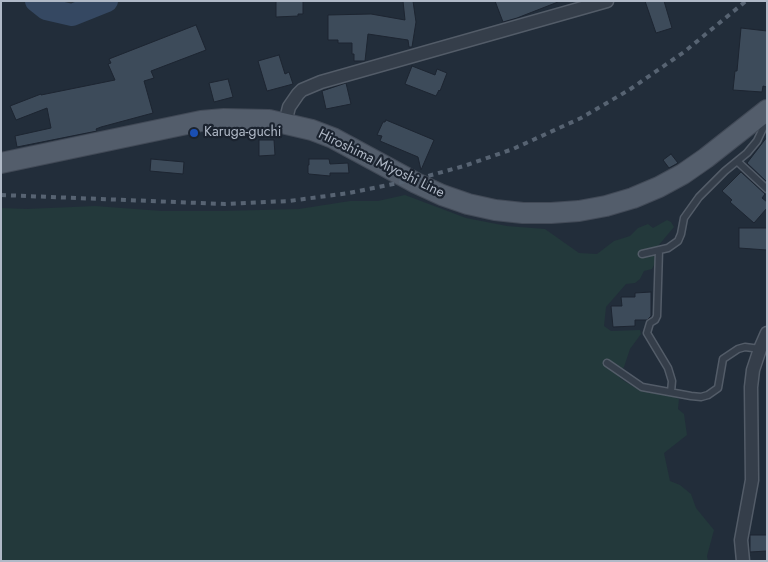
<!DOCTYPE html>
<html>
<head>
<meta charset="utf-8">
<style>
  body { margin:0 }
  #map { position:relative; width:768px; height:562px; overflow:hidden; background:#222d3a; font-family:Jost,sans-serif }
  canvas { display:block }
  .frame { position:absolute; inset:0; border:2px solid #b0b9c7; pointer-events:none }
</style>
</head>
<body>
<div id="map">
<canvas width="768" height="562"></canvas>
<div class="frame"></div>
</div>
<script>
const g = document.querySelector('canvas').getContext('2d');
g.lineJoin = 'round';
function paint(path, color) { g.fillStyle = color; g.fill(path, 'evenodd'); }
const toPath = rows => new Path2D(rows.map(r => 'M' + r).join(''));
function stroke(path, color, width, dash) { g.strokeStyle = color; g.lineWidth = width; g.lineCap = dash ? 'butt' : 'round'; g.setLineDash(dash || []); g.stroke(path); }
function write(font, color, halo, rows, align = 'center') {
  g.font = font + ' Jost,sans-serif'; g.lineWidth = 4.5; g.setLineDash([]); g.textBaseline = 'middle'; g.strokeStyle = halo; g.fillStyle = color; for (const [text, x, y, turn = 0] of rows) {
    g.save(); g.translate(x, y); g.rotate((+turn || 0) * Math.PI / 180); g.textAlign = isNaN(turn) ? turn : align; if (halo) g.strokeText(text, 0, 0); g.fillText(text, 0, 0); g.restore();
  }
}
paint(toPath([
  [405,195,466,218,507,226,545,229,579,253,597,254,614,241,630,236,638,228,648,224,653,228,667,220,671,222,674,227,653,252,656,261,652,269,644,271,640,279,635,283,626,284,606,307,604,326,611,331,640,330,641,334,630,349,624,367,617,374,621,379,634,387,648,392,669,395,679,399,678,409,684,414,687,435,664,453,670,481,680,485,691,494,696,508,714,530,707,556,708,561,1,561,1,208,27,209,95,206,162,211,221,211,299,209,350,201,378,201]
]), '#23393b');
stroke(toPath([
  [36,1,46,9,72,15,107,1]
]), '#354862', 22);
const building = toPath([
  [276,1,303,1,303,14,298,14,298,16,276,17,276,1],
  [403,1,413,1,416,22,412,47,409,47,408,40,368,34,365,61,354,61,354,54,352,54,352,43,338,43,338,40,328,40,328,15,371,14,405,20,403,1],
  [495,1,558,1,558,2,517,18,503,22,495,1],
  [645,1,664,1,672,28,656,33,645,1],
  [196,25,206,50,151,71,154,78,144,81,153,113,101,127,96,129,97,131,17,147,15,136,51,128,47,108,16,120,10,106,41,94,41,95,115,80,108,64,111,63,109,59,196,25],
  [741,28,767,31,767,87,763,86,762,92,733,90,735,71,737,71,741,28],
  [279,55,285,74,289,72,293,84,267,91,258,61,279,55],
  [412,66,435,75,437,69,447,73,440,91,439,90,436,96,405,84,412,66],
  [228,79,233,97,214,102,209,83,228,79],
  [346,83,351,104,326,109,322,91,346,83],
  [386,120,434,140,421,170,418,157,380,141,382,136,377,135,383,122,385,122,386,120],
  [767,137,767,182,747,163,767,137],
  [259,140,274,140,275,155,259,156,259,140],
  [671,154,678,163,669,168,663,160,671,154],
  [151,159,184,162,183,174,150,171,151,159],
  [309,159,329,159,330,164,348,163,349,173,330,173,330,176,309,174,308,173,308,165,309,165,309,159],
  [741,172,765,194,762,198,767,202,767,208,754,223,730,202,732,200,722,191,741,172],
  [739,228,767,228,767,250,739,248,739,228],
  [651,292,651,316,647,320,635,320,635,326,613,327,611,306,622,306,621,297,635,297,635,293,651,292],
  [750,535,767,535,767,551,750,552,750,535]
]);
paint(building, '#3d4b5a');
stroke(building, '#1d2531', 1);
const lane = toPath([
  [738,162,767,189],
  [659,250,657,316,655,320,650,323,647,333,668,368,672,381,671,392],
  [642,254,668,248,678,241,681,234,684,218,699,197,725,171,747,153,757,141,767,120],
  [607,363,642,387,691,396,701,397,708,395,718,388,723,359,738,349,745,347,760,349]
]);
const street = toPath([
  [285,123,289,107,298,94,302,90,321,82,607,1],
  [743,561,741,540,752,480,751,387,753,370,760,349,767,333]
]);
const primary = toPath([
  [1,163,201,121,224,119,269,120,312,130,333,138,416,183,442,195,468,204,495,210,523,213,551,213,579,211,606,206,633,198,659,187,683,174,706,158,767,110]
]);
stroke(lane, '#535c68', 9);
stroke(street, '#535c68', 15);
stroke(primary, '#424a57', 22);
stroke(lane, '#353e4a', 6);
stroke(street, '#353e4a', 12);
stroke(primary, '#535d6b', 20);
stroke(toPath([
  [1,195,225,204,289,201,349,193,417,179,464,166,513,149,581,118,629,90,684,52,746,1]
]), '#576372', 4, [5, 5]);
for (const [x, y, r, color] of [
  [194,133,5,"#1a4fb4"]
]) { const dot = new Path2D(); dot.arc(x, y, r, 0, 2 * Math.PI); g.fillStyle = color; g.fill(dot); stroke(dot, '#1b232f', 2); }
write('14px', '#b0b9c7', '#1b232f', [
  ["Karuga-guchi",204,133]
], 'left');
write('14px', '#b0b9c7', '#1b232f', [
  ["Hiroshima Miyoshi Line",381,164,26]
]);
</script>
</body>
</html>
